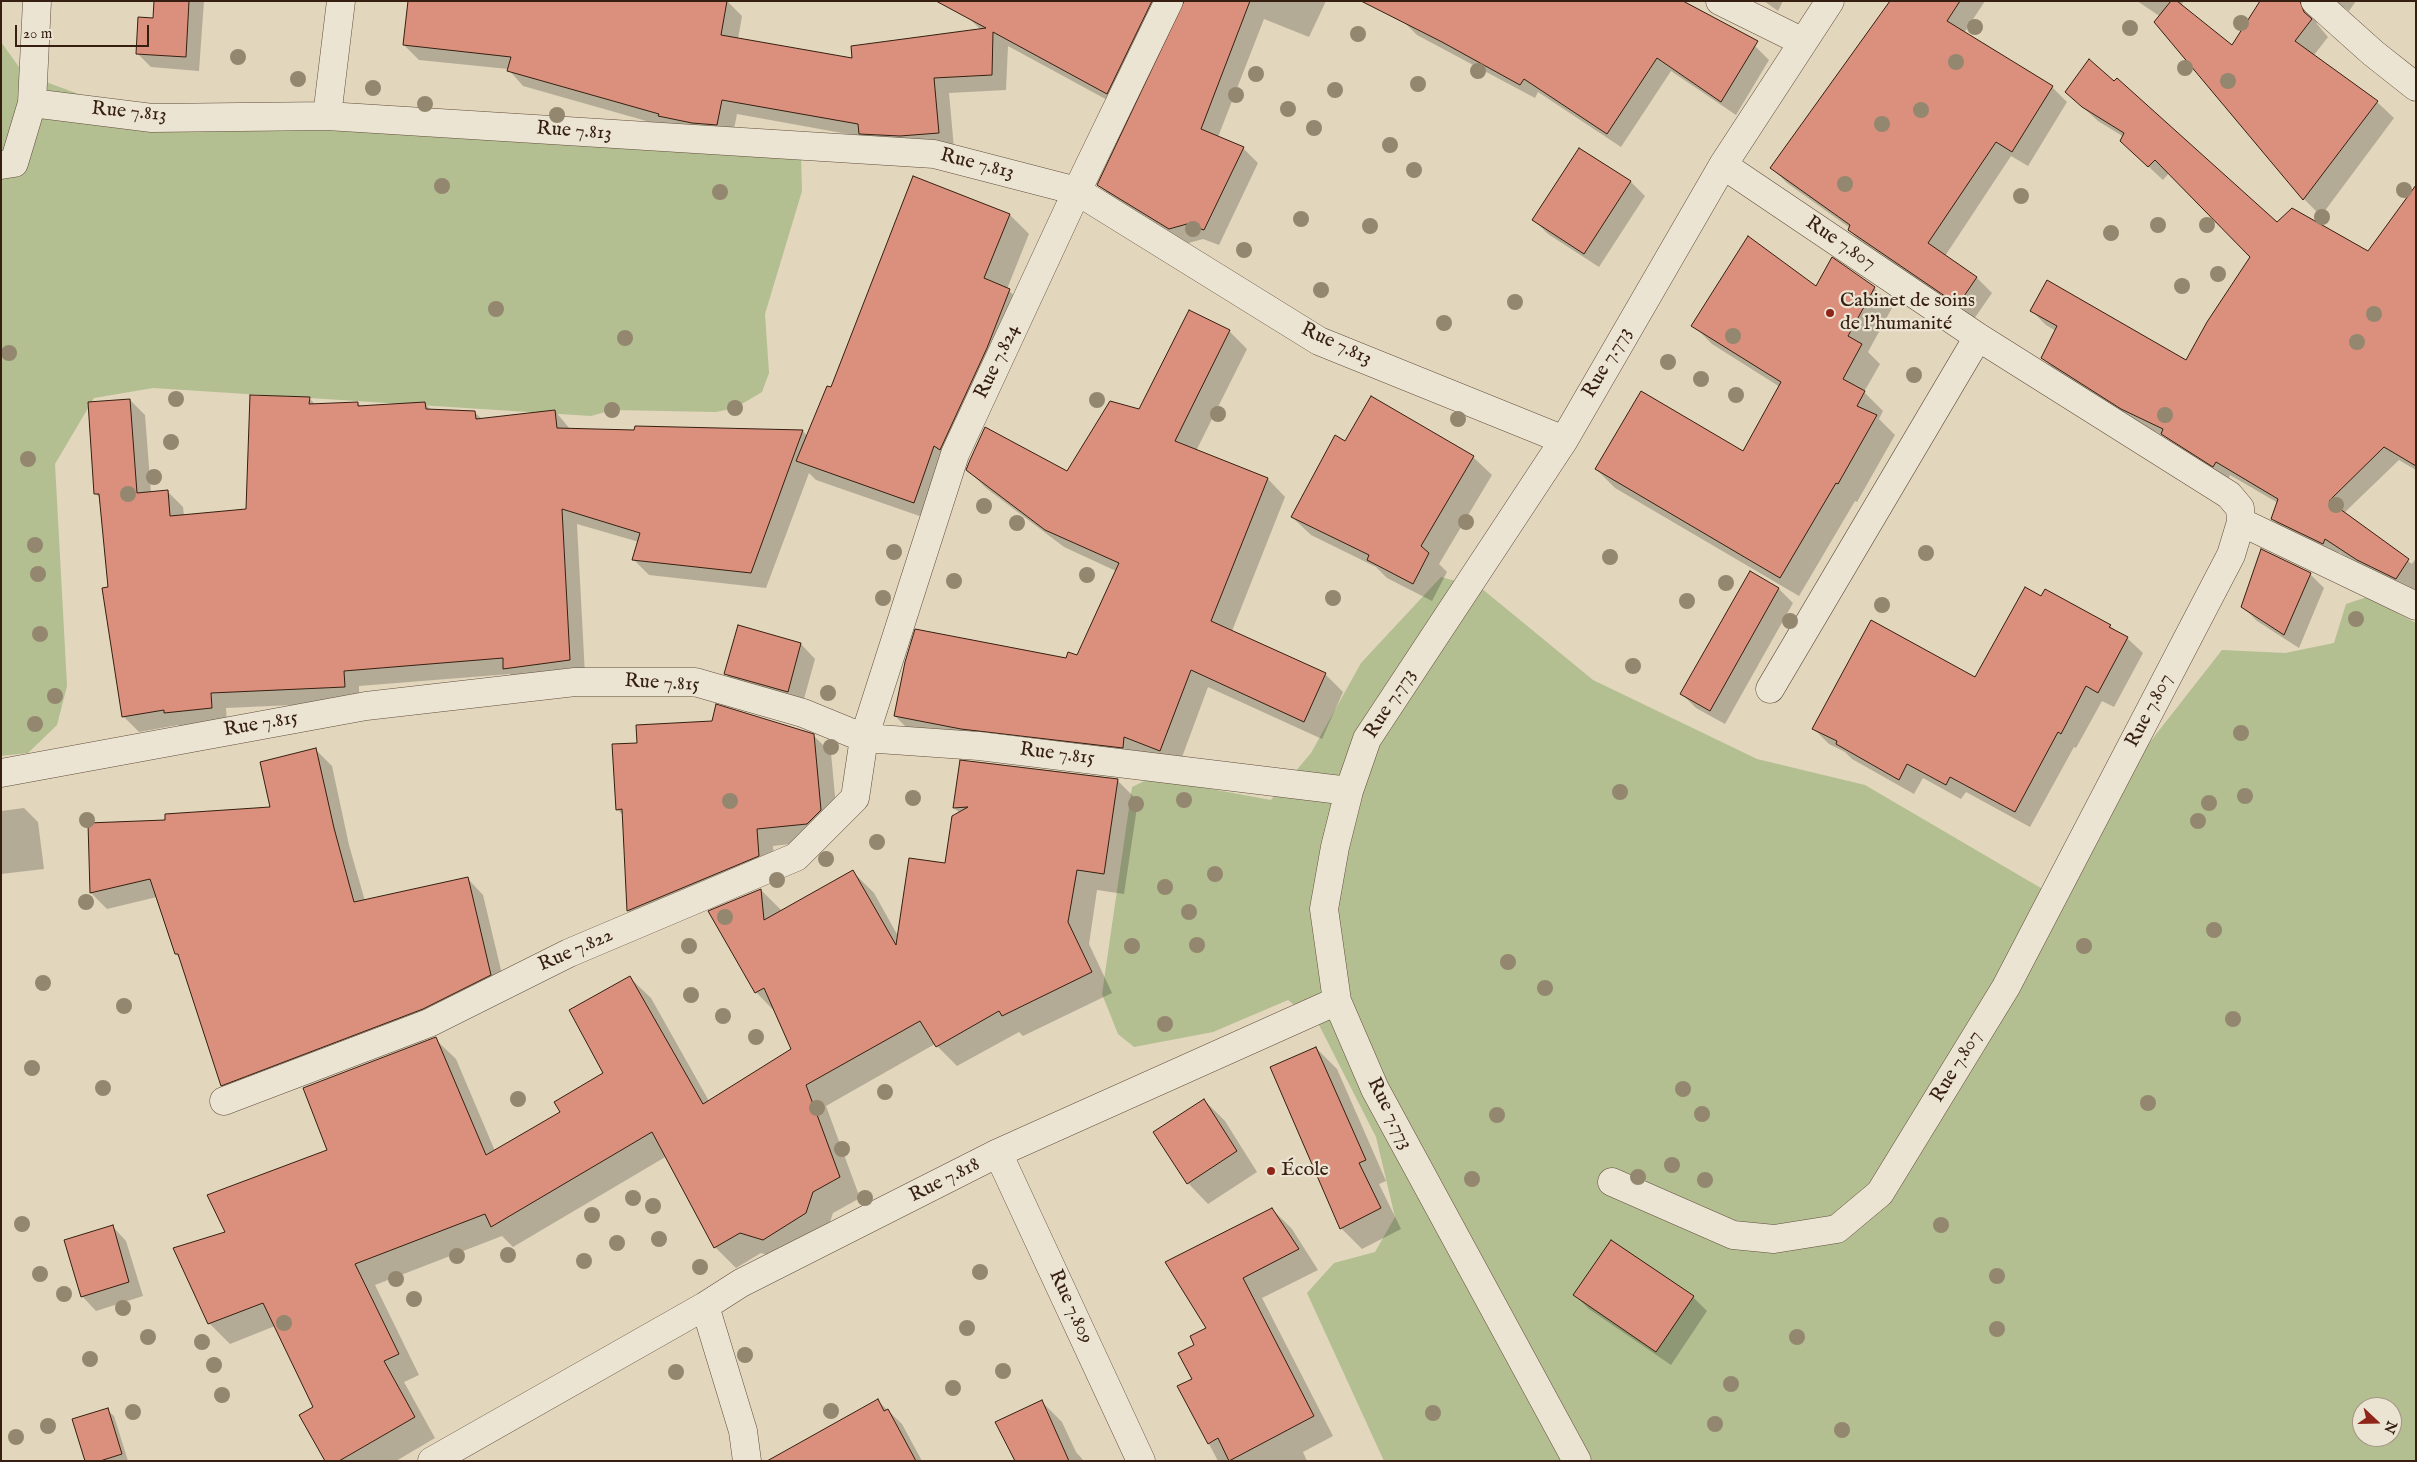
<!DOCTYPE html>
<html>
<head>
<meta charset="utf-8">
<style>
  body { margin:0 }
  #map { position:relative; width:2417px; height:1462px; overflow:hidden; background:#e2d6bc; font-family:"IM FELL English",serif }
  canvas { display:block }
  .frame { position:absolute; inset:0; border:2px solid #361f10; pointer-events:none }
  .north { position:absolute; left:2352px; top:1397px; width:50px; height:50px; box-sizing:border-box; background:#ece4d3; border:1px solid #a39585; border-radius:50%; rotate:111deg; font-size:14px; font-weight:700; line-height:20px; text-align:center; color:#361f10 }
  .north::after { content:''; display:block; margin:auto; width:18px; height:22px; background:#8f2418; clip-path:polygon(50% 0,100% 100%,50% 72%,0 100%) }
  .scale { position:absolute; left:15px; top:25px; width:134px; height:22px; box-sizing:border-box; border:2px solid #361f10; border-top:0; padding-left:6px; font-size:15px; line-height:18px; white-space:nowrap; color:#361f10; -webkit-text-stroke:4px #ece4d3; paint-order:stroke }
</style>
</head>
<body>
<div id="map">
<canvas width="2417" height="1462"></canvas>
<div class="frame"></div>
<div class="north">N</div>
<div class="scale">20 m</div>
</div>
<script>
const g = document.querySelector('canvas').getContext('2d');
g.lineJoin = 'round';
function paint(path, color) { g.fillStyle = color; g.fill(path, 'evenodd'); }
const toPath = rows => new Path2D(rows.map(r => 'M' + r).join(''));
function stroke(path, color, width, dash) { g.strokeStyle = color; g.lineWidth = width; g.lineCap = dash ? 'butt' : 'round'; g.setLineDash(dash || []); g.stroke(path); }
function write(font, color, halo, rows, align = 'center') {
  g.font = font + ' "IM FELL English",serif'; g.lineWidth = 4.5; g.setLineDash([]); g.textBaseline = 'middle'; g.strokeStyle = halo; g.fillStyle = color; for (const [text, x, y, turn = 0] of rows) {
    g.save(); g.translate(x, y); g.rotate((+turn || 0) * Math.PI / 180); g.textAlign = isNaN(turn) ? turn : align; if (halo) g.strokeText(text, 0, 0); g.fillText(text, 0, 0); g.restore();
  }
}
paint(toPath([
  [1,42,24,74,144,118,801,155,802,191,765,314,769,373,762,392,735,408,716,412,612,410,591,416,153,388,94,398,55,464,67,686,57,725,28,753,1,756],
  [1441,577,1481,588,1593,680,1757,759,1865,785,2063,901,2132,765,2222,650,2285,653,2334,643,2346,604,2367,597,2416,623,2416,1461,1384,1461,1307,1293,1334,1263,1375,1252,1395,1217,1376,1137,1319,1025,1288,1000,1213,1032,1134,1047,1118,1034,1102,994,1132,787,1151,778,1271,800,1311,753,1361,663],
  [2362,1407,2392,1407,2392,1437,2362,1437]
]), '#b3be91');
paint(toPath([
  [155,1,204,1,199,71,151,67,137,53,154,20],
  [727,1,742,16,738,39,854,60,981,30,968,17,960,1,1180,1,1122,108,1008,46,1006,90,949,93,954,148,864,137,737,114,732,139,671,128,523,86,508,69,419,60,404,45],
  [1186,1,1326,1,1309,37,1264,19,1218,137,1243,148,1258,163,1219,245,1203,239,1185,244,1114,200,1099,185],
  [1764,1,1783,1,1778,11],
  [1892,1,1985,1,1964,33,2052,87,2067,102,2028,166,2011,156,1945,256,1976,277,1992,293,1974,319,1864,245,1849,230,1850,228,1787,183,1772,168],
  [2137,1,2184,1,2170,23],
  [2280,1,2356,1,2349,11,2337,2,2316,15,2317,24,2328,37,2314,55,2377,102,2394,118,2321,216,2304,199,2211,88],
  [1403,21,1755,46,1769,60,1736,115,1671,71,1621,147,1538,92,1535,98,1417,35],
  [2066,92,2277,224,2368,252,2416,209,2416,470,2399,460,2344,513,2412,564,2416,558,2416,595,2372,574,2339,552,2337,557,2287,533,2272,519,2278,503,2230,475,2228,480,2177,448,2166,437,2137,422,2057,372,2043,358,2056,331,2046,325,2032,311,2187,362,2252,257,2169,173,2163,180,2136,155,2124,137,2098,121],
  [1580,149,1631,182,1645,196,1599,267,1548,234,1534,220],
  [914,178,1010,215,1029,234,1007,289,1029,309,934,521,816,480,809,473,766,588,649,575,634,560,639,542,577,524,585,675,520,684,510,674,359,686,359,702,226,708,227,723,181,728,178,725,139,732,123,716,101,499,96,494,130,400,145,415,151,493,167,491,183,507,184,516,247,510,309,398,316,405,357,403,362,407,425,404,432,411,474,412,482,419,555,411,570,429,635,431,636,428,803,431,807,436,831,389],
  [1816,287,1874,288,1893,306,1868,352,1880,364,1864,392,1883,411,1879,419,1895,435,1857,502,1855,501,1799,596,1615,488,1596,469,1744,453,1780,387,1712,344,1693,325],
  [1229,331,1247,349,1196,451,1268,479,1285,497,1232,631,1325,674,1343,692,1322,739,1208,687,1178,768,913,734,895,716,1077,657,1116,571,1064,547,986,488,968,470,1067,473],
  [1345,443,1473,457,1492,475,1439,564,1447,572,1432,601,1387,578,1376,567,1311,535,1292,517],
  [1750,573,1779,589,1793,603,1725,724,1696,708,1682,694],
  [2310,574,2324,588,2299,648,2257,621,2243,607],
  [2041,598,2110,626,2127,638,2143,653,2114,707,2102,701,2076,748,2074,747,2030,827,1966,792,1961,799,1923,778,1914,794,1852,759,1845,752,1829,744,1814,729,1976,678],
  [801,644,815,659,802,706,740,688,726,674],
  [813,735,831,753,838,828,825,840,773,846,775,873,646,928,628,911,623,815,617,809],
  [316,750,332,766,349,845,365,901,468,879,483,895,506,991,237,1101,222,1085,181,959,176,954,157,897,107,909,91,893,89,824,167,821,272,808],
  [1117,780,1138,801,1124,894,1097,890,1089,944,1112,993,1023,1036,1019,1032,957,1066,935,1044,826,1106,860,1198,833,1213,826,1234,785,1260,761,1253,736,1268,715,1247,667,1156,513,1247,502,1236,375,1285,419,1375,404,1382,435,1438,396,1461,327,1461,315,1407,275,1326,230,1344,209,1323,227,1233,329,1150,435,1039,456,1059,495,1151,562,1113,605,1074,630,978,651,998,709,1101,792,1049,776,1013,756,992,761,890,782,911,853,872,874,893,898,936,946,864,960,813,954,808],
  [24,808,38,822,44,869,1,874,1,811],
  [1316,1048,1337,1069,1386,1181,1379,1184,1401,1229,1362,1249,1341,1228],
  [1204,1100,1225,1121,1257,1172,1208,1204,1188,1183],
  [1272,1209,1292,1229,1318,1270,1262,1298,1333,1436,1303,1452,1307,1461,1218,1461,1179,1387,1194,1380,1196,1346,1207,1328],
  [112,1226,126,1241,143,1296,96,1311,82,1296],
  [1612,1242,1693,1297,1707,1311,1671,1365,1589,1309,1575,1295],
  [878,1401,902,1424,922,1461,769,1461],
  [1042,1402,1062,1422,1076,1452,1084,1461,1016,1461],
  [107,1410,114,1416,128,1461,86,1461]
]), '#0003');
const building = toPath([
  [154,1,189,1,186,57,136,54,138,17,153,18,154,1],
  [408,1,727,1,721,35,852,58,851,46,986,28,936,1,1152,1,1107,94,993,32,992,75,934,78,939,133,900,136,859,134,858,124,722,100,717,125,692,123,658,116,659,114,507,71,511,57,403,45,408,1],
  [1184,1,1250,1,1201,129,1244,147,1204,230,1187,224,1169,229,1097,185,1184,1],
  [1361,1,1683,1,1758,41,1721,102,1657,58,1607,134,1524,79,1520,85,1442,42,1361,1],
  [1890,1,1960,1,1947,21,2053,86,2012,152,1996,142,1928,243,1977,277,1958,305,1848,230,1850,225,1770,168,1890,1],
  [2171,1,2177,1,2232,45,2260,1,2300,1,2304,12,2312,19,2295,41,2378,101,2303,200,2154,22,2171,1],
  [2089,59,2114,81,2117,78,2277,222,2292,208,2368,251,2416,185,2416,466,2384,447,2329,501,2409,559,2396,579,2357,560,2325,539,2323,544,2271,519,2278,499,2216,462,2213,467,2161,434,2163,429,2121,409,2041,358,2057,326,2030,311,2047,280,2186,360,2207,322,2250,257,2155,160,2148,167,2120,141,2124,133,2082,107,2065,92,2089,59],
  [1579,148,1631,181,1584,254,1532,220,1579,148],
  [913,176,1010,214,984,278,1010,289,987,348,940,450,934,446,914,503,796,461,827,386,831,387,913,176],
  [1748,236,1816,286,1832,257,1875,287,1848,336,1862,344,1843,379,1865,391,1857,406,1877,415,1838,484,1836,483,1780,578,1595,469,1641,391,1743,451,1781,382,1691,326,1748,236],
  [1189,310,1230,330,1175,441,1268,478,1211,621,1326,673,1304,722,1191,670,1160,751,1124,737,1123,748,961,729,894,716,905,662,915,629,1066,658,1068,652,1077,655,1119,563,1045,530,966,470,970,460,985,427,1067,471,1110,401,1139,409,1189,310],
  [250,395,310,397,309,404,358,402,358,406,425,402,426,409,475,411,476,419,555,410,557,428,634,430,635,426,803,430,751,573,632,560,640,533,562,509,570,660,503,669,503,658,344,671,345,687,211,693,212,708,164,713,164,710,122,717,102,588,108,587,99,494,94,494,88,402,130,399,137,493,168,490,170,516,246,509,250,395],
  [1371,396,1474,456,1421,546,1429,553,1413,584,1367,560,1369,555,1291,517,1335,435,1345,441,1371,396],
  [2261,549,2311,573,2284,635,2241,607,2261,549],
  [1750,571,1779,588,1710,711,1680,694,1750,571],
  [2025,587,2041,596,2045,589,2111,625,2109,627,2128,637,2098,693,2086,686,2061,734,2058,732,2015,812,1950,777,1946,785,1907,764,1899,780,1836,744,1837,741,1812,729,1871,620,1975,677,2025,587],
  [738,625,801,643,788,692,724,674,738,625],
  [716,704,814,734,821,810,807,824,757,829,759,856,627,911,622,809,616,810,612,744,637,743,636,725,712,721,716,704],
  [316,748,334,828,354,902,468,877,491,975,423,1009,221,1086,178,954,175,954,150,879,90,893,88,823,165,820,165,814,270,807,260,762,316,748],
  [960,760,1118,779,1104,874,1077,870,1068,922,1092,972,1002,1016,999,1011,936,1047,920,1021,806,1085,840,1177,813,1192,806,1213,763,1240,740,1233,714,1248,652,1132,491,1227,485,1214,355,1264,399,1354,384,1361,415,1417,339,1461,325,1461,299,1415,313,1407,263,1303,208,1324,173,1248,225,1232,207,1195,327,1150,303,1088,436,1037,486,1155,560,1112,554,1102,603,1073,569,1010,630,976,703,1104,791,1049,764,988,755,993,708,911,761,889,764,920,853,870,896,945,909,858,945,863,952,816,968,807,953,808,960,760],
  [1316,1047,1366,1160,1359,1163,1381,1208,1340,1229,1270,1067,1316,1047],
  [1204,1099,1237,1151,1187,1184,1153,1132,1204,1099],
  [1272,1208,1299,1249,1243,1278,1314,1416,1229,1461,1218,1438,1208,1444,1177,1386,1192,1379,1178,1353,1194,1345,1190,1336,1206,1328,1165,1262,1272,1208],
  [113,1225,129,1282,81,1297,64,1240,113,1225],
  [1611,1240,1694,1296,1656,1352,1573,1295,1611,1240],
  [878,1399,884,1411,888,1409,916,1461,767,1461,878,1399],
  [1042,1400,1069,1461,1015,1461,995,1422,1042,1400],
  [108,1408,122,1454,100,1461,85,1461,72,1419,108,1408]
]);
paint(building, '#da907c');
stroke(building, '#361f10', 1);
const street = toPath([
  [37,1,32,103,152,118,327,116,934,154,1077,191,1319,341,1564,440],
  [1720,1,1803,42],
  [2315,1,2373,53,2416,87],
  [327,116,341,1],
  [1,165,14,163,32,103],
  [2241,522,2416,606],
  [1770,689,1978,337],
  [1,773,366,706,575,682,695,682,803,713,864,738,979,746,1349,791],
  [224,1101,429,1023,569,953,796,857,855,798,864,738,955,454,1077,191,1169,1],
  [998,1153,1141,1461],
  [1612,1182,1733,1235,1774,1239,1837,1229,1880,1193,2006,987,2231,555,2241,522,2240,508,2229,495,1978,337,1723,165],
  [432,1461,705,1306],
  [747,1461,743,1431,705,1306,741,1283,998,1153,1337,1001],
  [1577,1461,1375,1089,1337,1001,1324,909,1335,847,1349,791,1367,739,1564,440,1723,165,1830,1]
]);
stroke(street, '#614d3b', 29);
stroke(street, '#ece4d3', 28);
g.fillStyle = '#94876f';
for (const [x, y] of [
  [2241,23],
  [1975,27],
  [2130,28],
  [1358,34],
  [238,57],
  [1956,62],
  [2185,68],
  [1478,71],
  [1256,74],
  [298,79],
  [2228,81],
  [1418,84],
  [373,88],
  [1335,90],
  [1236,95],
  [425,104],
  [1288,109],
  [1921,110],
  [557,115],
  [1882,124],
  [1314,128],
  [1390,145],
  [1414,170],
  [1845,184],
  [442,186],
  [2404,190],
  [720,192],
  [2021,196],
  [2322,217],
  [1301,219],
  [2158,225],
  [2207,225],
  [1370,226],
  [1193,229],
  [2111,233],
  [1244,250],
  [2218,274],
  [2182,286],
  [1321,290],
  [1515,302],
  [496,309],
  [2374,314],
  [1444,323],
  [1733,336],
  [625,338],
  [2357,342],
  [9,353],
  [1668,362],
  [1914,375],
  [1701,379],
  [1736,395],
  [176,399],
  [1097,400],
  [735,408],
  [612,410],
  [1218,414],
  [2165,415],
  [1458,419],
  [171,442],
  [28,459],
  [154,477],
  [128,494],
  [2336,505],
  [984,506],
  [1466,522],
  [1017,523],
  [35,545],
  [894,552],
  [1926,553],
  [1610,557],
  [38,574],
  [1087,575],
  [954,581],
  [1726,583],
  [883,598],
  [1333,598],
  [1687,601],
  [1882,605],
  [2356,619],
  [1790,621],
  [40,634],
  [1633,666],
  [828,693],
  [55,696],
  [35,724],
  [2241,733],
  [831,747],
  [1620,792],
  [2245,796],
  [913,798],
  [1184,800],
  [730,801],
  [2209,803],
  [1136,804],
  [87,820],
  [2198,821],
  [877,842],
  [826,859],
  [1215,874],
  [777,880],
  [1165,887],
  [86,902],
  [1189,912],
  [725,917],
  [2214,930],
  [1197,945],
  [689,946],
  [1132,946],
  [2084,946],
  [1508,962],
  [43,983],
  [1545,988],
  [691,995],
  [124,1006],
  [723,1016],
  [2233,1019],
  [1165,1024],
  [756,1037],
  [32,1068],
  [103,1088],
  [1683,1089],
  [885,1092],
  [518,1099],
  [2148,1103],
  [817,1108],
  [1702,1114],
  [1497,1115],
  [842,1149],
  [1672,1165],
  [1638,1177],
  [1472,1179],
  [1705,1180],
  [633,1198],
  [865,1198],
  [653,1206],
  [592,1215],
  [22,1224],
  [1941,1225],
  [659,1239],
  [617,1243],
  [508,1255],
  [457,1256],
  [584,1261],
  [700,1267],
  [980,1272],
  [40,1274],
  [1997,1276],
  [396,1279],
  [64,1294],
  [414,1299],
  [123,1308],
  [284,1323],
  [967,1328],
  [1997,1329],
  [148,1337],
  [1797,1337],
  [202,1342],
  [745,1355],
  [90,1359],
  [214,1365],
  [1003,1371],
  [676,1372],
  [1731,1384],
  [953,1388],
  [222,1395],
  [831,1411],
  [133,1412],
  [1433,1413],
  [1715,1424],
  [48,1426],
  [1842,1430],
  [16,1437]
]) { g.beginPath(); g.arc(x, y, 8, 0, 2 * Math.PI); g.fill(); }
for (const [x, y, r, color] of [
  [1830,313,5,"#8f2418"],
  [1271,1171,5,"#8f2418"]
]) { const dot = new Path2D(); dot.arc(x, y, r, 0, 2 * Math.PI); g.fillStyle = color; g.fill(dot); stroke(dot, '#ece4d3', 2); }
write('20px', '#361f10', '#ece4d3', [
  ["Rue 7.813",129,113,5],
  ["Rue 7.813",574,132,4],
  ["Rue 7.813",977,165,14],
  ["Rue 7.807",1840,244,34],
  ["Rue 7.813",1336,345,25],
  ["Rue 7.824",998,362,-65],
  ["Rue 7.773",1608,363,-60],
  ["Rue 7.815",662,684,3],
  ["Rue 7.773",1391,704,-58],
  ["Rue 7.807",2150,711,-63],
  ["Rue 7.815",261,725,-10],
  ["Rue 7.815",1057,755,7],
  ["Rue 7.822",576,951,-24],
  ["Rue 7.807",1957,1067,-59],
  ["Rue 7.773",1389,1114,63],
  ["Rue 7.818",945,1181,-27],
  ["Rue 7.809",1070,1307,65]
]);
write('20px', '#361f10', '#ece4d3', [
  ["Cabinet de soins",1840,302],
  ["de l'humanité",1840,325],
  ["École",1281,1171]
], 'left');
</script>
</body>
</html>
